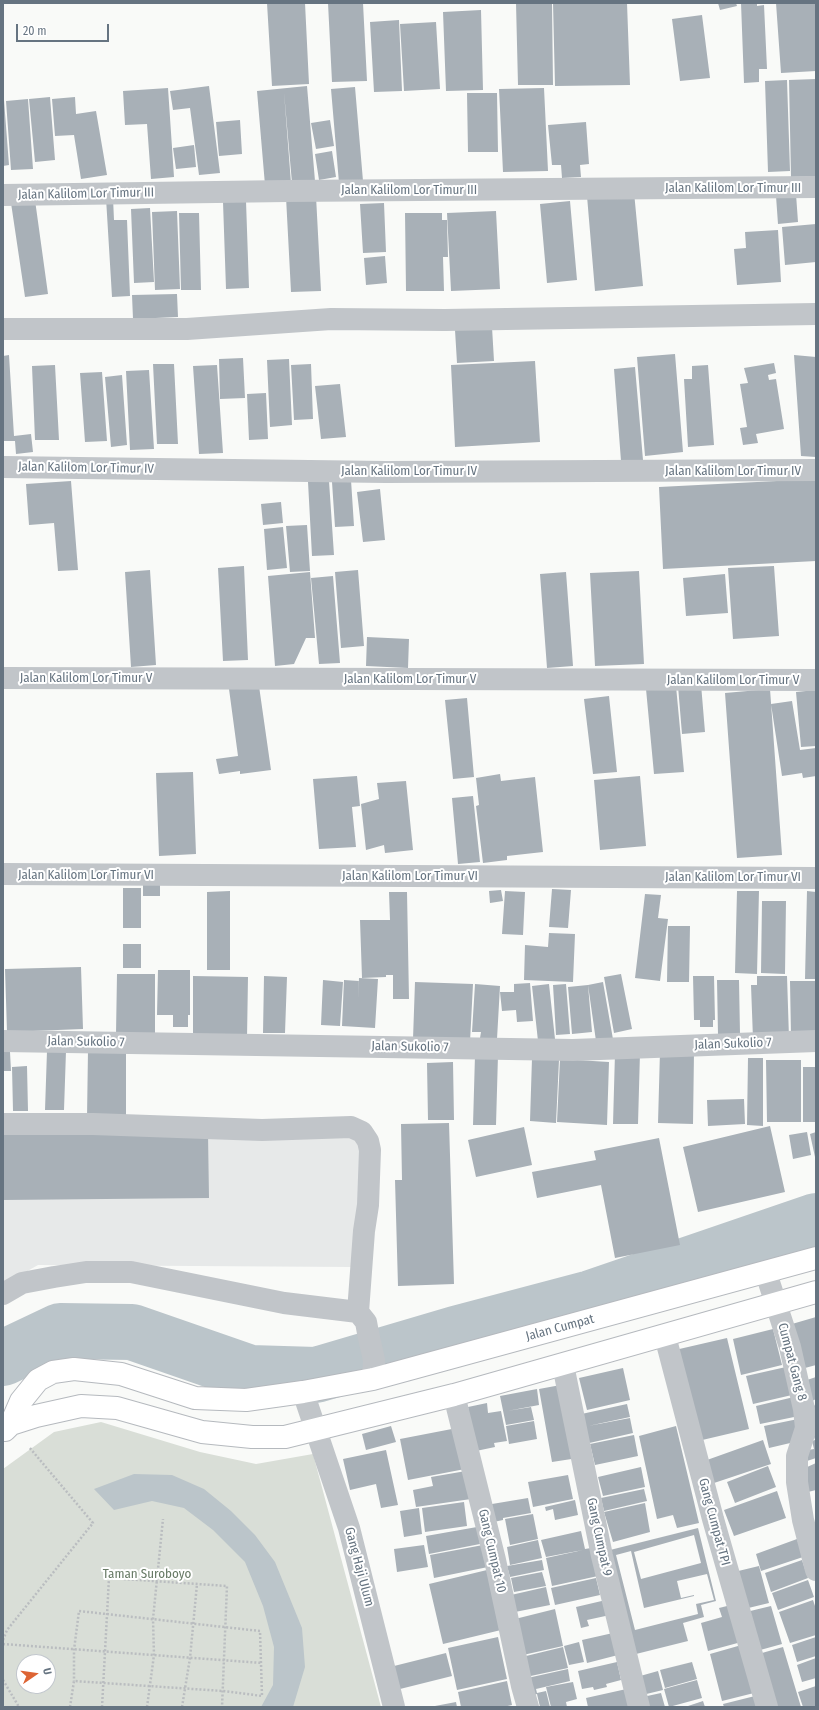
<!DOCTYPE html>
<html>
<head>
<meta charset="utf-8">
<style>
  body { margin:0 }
  #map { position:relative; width:819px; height:1710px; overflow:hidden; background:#f9faf8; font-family:"Fira Sans Condensed",sans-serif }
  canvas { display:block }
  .frame { position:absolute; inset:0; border:4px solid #667481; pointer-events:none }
  .north { position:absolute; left:16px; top:1654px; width:40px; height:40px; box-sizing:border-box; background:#fff; border:1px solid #c2c7cd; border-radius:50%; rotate:77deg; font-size:11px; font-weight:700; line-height:16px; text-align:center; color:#667481 }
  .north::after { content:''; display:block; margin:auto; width:14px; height:18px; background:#dd6434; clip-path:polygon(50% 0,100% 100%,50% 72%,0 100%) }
  .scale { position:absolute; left:16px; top:24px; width:93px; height:18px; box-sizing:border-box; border:2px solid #667481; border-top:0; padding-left:5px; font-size:12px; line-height:14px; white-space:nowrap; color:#667481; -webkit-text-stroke:3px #fff; paint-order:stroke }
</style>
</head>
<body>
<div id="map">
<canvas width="819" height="1710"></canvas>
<div class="frame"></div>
<div class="north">U</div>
<div class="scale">20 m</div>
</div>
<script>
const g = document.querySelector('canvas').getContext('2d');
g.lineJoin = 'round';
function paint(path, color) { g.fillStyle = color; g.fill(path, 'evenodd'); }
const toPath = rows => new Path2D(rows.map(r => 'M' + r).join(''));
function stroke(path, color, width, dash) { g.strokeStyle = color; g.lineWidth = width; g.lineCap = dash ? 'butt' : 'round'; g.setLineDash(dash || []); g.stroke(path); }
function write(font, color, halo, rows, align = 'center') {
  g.font = font + ' "Fira Sans Condensed",sans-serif'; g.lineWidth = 4; g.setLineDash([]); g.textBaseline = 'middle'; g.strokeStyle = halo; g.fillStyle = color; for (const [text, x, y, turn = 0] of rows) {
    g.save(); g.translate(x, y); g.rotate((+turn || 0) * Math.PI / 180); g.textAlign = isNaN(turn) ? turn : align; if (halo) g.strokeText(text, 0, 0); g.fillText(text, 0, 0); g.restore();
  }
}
paint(toPath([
  [3,1132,368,1133,351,1267,38,1265,3,1285]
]), '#e7e9e9');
paint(toPath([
  [101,1422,200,1452,256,1464,313,1454,381,1707,3,1707,3,1469,54,1432],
  [24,1662,48,1662,48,1686,24,1686]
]), '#d9ded7');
paint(toPath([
  [134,1474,172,1475,204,1489,231,1511,255,1535,275,1562,302,1628,305,1667,293,1707,261,1707,273,1685,274,1647,263,1606,245,1562,213,1530,184,1508,152,1501,114,1510,94,1489]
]), '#bbc5ca');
stroke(toPath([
  [3,1358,60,1331,132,1332,250,1373,316,1375,455,1334,591,1298,816,1221]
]), '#bbc5ca', 56);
paint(toPath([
  [267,3,305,3,309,84,272,86],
  [328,3,363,3,367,81,332,82],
  [516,3,552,3,553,85,518,85],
  [553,3,627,3,630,85,555,86],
  [718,3,736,3,737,6,720,10],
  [741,3,757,3,757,6,764,5,767,69,759,69,759,82,744,83],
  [776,3,815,3,816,71,781,73],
  [481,10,483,90,446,91,443,12],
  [702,15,710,78,680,81,672,19],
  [399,20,402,91,374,92,370,22],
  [436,22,440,89,404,91,400,24],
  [816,79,816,176,791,177,789,80],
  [787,80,790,171,768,172,765,81],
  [209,86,220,173,199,175,190,108,173,110,170,91],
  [307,86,315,181,292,183,284,92,291,183,265,185,257,91],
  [355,87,363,181,339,183,331,89],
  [168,88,174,177,151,179,147,124,125,125,123,91],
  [544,88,548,171,503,172,499,89],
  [467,93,497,93,498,152,468,152],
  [50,97,55,160,35,162,29,99],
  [75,97,76,114,96,111,107,175,81,179,74,135,55,136,52,99],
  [28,99,33,169,11,170,6,101],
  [3,100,4,100,9,165,3,166],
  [240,120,242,154,219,156,216,122],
  [330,120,334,146,316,149,311,123],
  [586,122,589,164,580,165,581,177,562,178,561,165,552,165,548,125],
  [194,145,196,167,176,169,173,148],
  [332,151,336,177,319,180,315,154],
  [634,192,643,286,595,291,587,196],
  [796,194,798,222,778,224,776,196],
  [316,196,321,291,291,292,286,197],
  [106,198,113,198,114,220,127,220,130,296,112,297],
  [35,200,48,294,25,297,11,203],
  [246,201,249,288,226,289,223,202],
  [570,201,577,280,547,283,540,204],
  [384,203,386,252,363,253,360,204],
  [150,208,154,282,134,283,131,209],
  [177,211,180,289,155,290,152,212],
  [496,211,500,289,451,291,447,213],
  [179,213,199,213,201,290,181,290],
  [405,213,442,213,442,220,447,220,448,257,443,257,444,291,406,291],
  [816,224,816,262,785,265,782,227],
  [778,230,781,282,737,285,734,249,746,248,745,232],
  [385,256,387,283,366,285,364,258],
  [177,294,178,317,133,319,132,295],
  [492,327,494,361,457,363,455,330],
  [675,354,683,452,645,456,637,357],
  [9,355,14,436,31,434,33,452,16,454,15,441,3,441,3,356],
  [794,355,816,357,816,457,801,456],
  [243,358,245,398,220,399,219,359],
  [289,359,292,425,270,427,267,360],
  [535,361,540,442,455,447,451,365],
  [774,363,776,373,768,375,769,380,776,379,784,429,756,434,758,443,743,445,740,428,747,427,740,384,748,383,744,368],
  [153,364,174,364,178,444,157,444],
  [311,364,313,419,294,420,291,365],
  [55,365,59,440,35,440,32,366],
  [217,365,223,453,199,454,193,366],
  [708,365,714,445,688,447,684,379,692,379,692,366],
  [635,367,643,460,621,461,614,369],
  [149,370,154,449,130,450,126,371],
  [102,372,107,441,85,442,80,373],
  [122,375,127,445,111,447,105,377],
  [340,384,346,437,321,439,315,386],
  [266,393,268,439,249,440,247,394],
  [816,479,816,561,663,569,659,487],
  [351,480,354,526,335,527,332,482],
  [71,481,78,570,58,571,54,523,29,525,26,484],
  [329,481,334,555,312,556,308,482],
  [380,489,385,540,363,542,357,492],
  [281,502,283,523,263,525,261,504],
  [307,525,310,571,290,572,286,526],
  [283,527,287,568,267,570,264,529],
  [244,566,248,660,223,661,218,568],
  [774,566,779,636,733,639,728,568],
  [150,570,156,665,131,667,125,572],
  [358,570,364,646,341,648,335,572],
  [639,571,644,664,595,666,590,573],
  [310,572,315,638,306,638,294,664,275,666,268,576],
  [566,572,573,666,547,668,540,574],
  [725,574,728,613,686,616,683,578],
  [333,576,340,663,319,664,311,578],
  [367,637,409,639,408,668,366,666],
  [701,684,705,732,682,734,678,686],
  [259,686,271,770,240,774,240,771,219,774,216,759,238,756,229,689],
  [676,686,684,772,654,774,646,689],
  [770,689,782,855,737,858,725,693],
  [816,690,816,746,801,747,796,692],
  [609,696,617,772,593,774,584,699],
  [467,698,474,777,453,779,445,700],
  [792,701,800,750,816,748,816,776,803,778,802,773,782,776,771,704],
  [193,772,196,854,159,856,156,773],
  [500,774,501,781,535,777,543,852,507,856,507,860,483,863,476,806,479,805,476,778],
  [357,776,360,806,352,807,356,847,319,849,313,779],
  [640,776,646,846,600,850,594,780],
  [406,781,413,850,385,853,384,845,366,850,361,804,379,799,377,783],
  [473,796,480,862,458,864,452,798],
  [143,880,160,881,160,896,143,896],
  [123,888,141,888,141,928,123,928],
  [552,889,571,890,568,928,549,927],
  [501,890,503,901,490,903,489,891],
  [230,891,230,970,207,970,207,892],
  [505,891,525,892,523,935,502,934],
  [737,891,759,891,757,974,735,973],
  [807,891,816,892,816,979,805,979],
  [389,892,407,892,409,999,393,999,393,975,386,975,386,977,362,978,360,920,390,920],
  [645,894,661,895,658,918,668,919,660,981,635,978],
  [762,901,786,901,785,974,761,973],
  [668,926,690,926,689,982,667,982],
  [549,933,575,934,573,982,524,980,525,945,548,947],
  [123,944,141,944,141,968,123,968],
  [81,967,83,1029,7,1032,5,969],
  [158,970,190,970,190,1015,188,1015,188,1027,173,1027,173,1015,157,1015],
  [117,974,155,974,155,1034,116,1034],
  [621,974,632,1029,614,1033,604,977],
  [193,976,248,977,247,1038,193,1037],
  [264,976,287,977,285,1033,263,1033],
  [693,976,714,976,715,1020,713,1020,713,1027,700,1027,700,1020,694,1020],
  [757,976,787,976,789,1038,753,1039,751,985,757,985],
  [359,978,378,979,375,1028,342,1026,344,980,359,981,358,1000],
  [323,980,343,982,340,1026,321,1025],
  [717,980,739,980,740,1034,718,1035],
  [790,981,816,981,816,1036,791,1036],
  [415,982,473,984,470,1042,413,1039],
  [603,982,614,1045,597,1048,588,985],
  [530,983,533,1021,517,1022,516,1010,502,1011,500,992,514,992,514,984],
  [475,984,500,986,497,1039,480,1038,481,1032,472,1032],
  [549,984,555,1039,538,1041,532,986],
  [566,984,570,1034,556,1035,553,985],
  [588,985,592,1032,572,1034,568,987],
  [88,1050,126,1050,126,1118,87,1118],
  [47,1051,66,1051,64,1110,45,1110],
  [660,1051,694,1052,693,1124,658,1123],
  [3,1052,10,1052,11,1071,3,1071],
  [615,1053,640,1053,638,1124,613,1124],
  [475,1055,498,1055,496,1125,473,1125],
  [532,1058,559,1060,556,1123,530,1121],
  [748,1058,763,1058,763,1126,747,1125],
  [560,1059,609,1062,607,1125,557,1122],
  [766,1060,801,1060,801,1122,767,1122],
  [453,1062,454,1120,428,1120,427,1063],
  [27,1066,28,1111,13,1111,12,1067],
  [803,1067,816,1067,816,1122,803,1122],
  [744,1099,745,1124,708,1126,707,1100],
  [449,1123,454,1284,398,1286,395,1180,402,1180,401,1124],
  [770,1126,785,1192,698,1212,683,1147],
  [524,1127,532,1165,476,1177,468,1140],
  [807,1132,811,1155,793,1159,789,1135],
  [816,1132,816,1157,815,1157,810,1134],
  [208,1134,209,1198,3,1200,3,1135],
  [659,1138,680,1245,615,1258,601,1185,537,1198,532,1172,596,1160,594,1151],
  [816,1317,816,1365,805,1368,792,1324],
  [773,1329,782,1365,741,1375,733,1339],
  [727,1338,749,1429,698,1441,675,1350],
  [786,1367,792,1395,753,1404,746,1376],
  [623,1368,630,1400,587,1410,579,1378],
  [816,1377,816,1399,810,1402,807,1380],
  [566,1384,578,1458,552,1462,539,1389],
  [537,1389,539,1405,507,1411,531,1407,534,1420,506,1425,500,1396],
  [794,1397,799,1416,760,1424,756,1406],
  [487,1403,488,1413,501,1411,507,1441,494,1443,495,1447,476,1451,468,1407],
  [627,1404,630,1417,588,1426,630,1418,633,1433,585,1444,577,1415],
  [816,1405,816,1458,804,1462,802,1451,814,1449,812,1441,815,1440,806,1408],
  [798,1419,803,1440,769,1448,764,1426],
  [534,1421,537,1439,509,1444,506,1426],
  [391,1426,396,1442,366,1450,362,1434],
  [676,1426,699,1523,677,1528,673,1515,657,1519,639,1436],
  [457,1428,465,1469,408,1480,400,1439],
  [634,1435,638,1456,595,1465,590,1444],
  [763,1440,771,1464,714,1483,707,1460],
  [386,1450,398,1505,381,1508,376,1484,350,1490,343,1459],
  [816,1463,816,1490,808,1492,805,1468],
  [768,1466,776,1487,735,1503,727,1482],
  [641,1467,645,1487,603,1496,598,1477],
  [466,1471,471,1499,416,1507,413,1490,433,1486,431,1477],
  [568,1475,573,1499,533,1507,528,1482],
  [644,1489,647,1501,604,1511,601,1498],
  [777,1491,786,1518,734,1536,724,1510],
  [528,1498,531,1513,503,1518,503,1520,489,1523,486,1505],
  [575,1500,578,1515,555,1520,553,1509,546,1511,545,1507],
  [464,1502,467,1526,425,1532,422,1508],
  [645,1503,650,1532,613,1542,604,1512],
  [419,1508,422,1534,404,1537,400,1511],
  [533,1514,538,1539,510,1545,505,1519],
  [477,1527,480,1544,429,1554,426,1536],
  [698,1528,716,1601,701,1605,704,1617,683,1623,688,1641,632,1655,606,1551],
  [694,1535,701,1563,641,1579,634,1552],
  [631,1551,644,1608,694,1596,694,1595,681,1598,677,1581,707,1574,714,1600,696,1604,698,1614,635,1630,616,1555],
  [581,1531,585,1549,591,1548,598,1576,552,1586,546,1558,583,1550,546,1557,541,1540],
  [797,1539,803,1557,761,1571,756,1554],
  [538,1540,542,1558,510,1565,507,1547],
  [424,1545,428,1567,397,1572,394,1549],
  [483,1545,488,1567,434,1578,430,1555],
  [542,1560,544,1570,510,1577,507,1566],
  [802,1560,808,1578,771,1592,765,1573],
  [759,1566,769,1603,740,1610,730,1573],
  [487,1570,501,1630,443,1644,429,1584],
  [542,1572,546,1586,514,1592,511,1578],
  [596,1578,600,1595,555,1605,551,1588],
  [808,1580,814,1597,778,1610,772,1593],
  [546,1587,550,1605,515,1612,511,1595],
  [606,1600,610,1615,587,1620,589,1626,581,1628,576,1607],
  [813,1600,816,1609,816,1635,790,1643,779,1612],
  [735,1604,745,1641,708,1651,701,1623,722,1617,719,1608],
  [771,1606,782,1644,753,1652,742,1613],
  [555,1609,563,1646,523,1655,515,1619],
  [613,1633,618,1655,587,1663,582,1640],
  [498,1637,507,1679,457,1690,448,1648],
  [816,1637,816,1656,797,1662,792,1645],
  [579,1642,584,1662,569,1665,564,1646],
  [745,1644,758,1692,722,1701,710,1654],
  [563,1647,568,1668,526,1677,522,1657],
  [783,1647,801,1707,770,1707,755,1655],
  [446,1653,452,1676,400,1689,394,1666],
  [816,1658,816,1678,802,1682,797,1665],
  [617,1662,621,1680,606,1684,607,1687,594,1690,593,1687,582,1689,578,1671],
  [692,1662,697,1679,665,1688,660,1670],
  [568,1669,570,1681,536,1689,537,1693,546,1691,550,1707,540,1707,537,1694,527,1697,523,1679],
  [658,1671,663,1690,638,1696,633,1678],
  [697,1680,702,1698,669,1707,664,1689],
  [507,1681,512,1705,503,1707,461,1707,458,1692],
  [573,1682,577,1699,566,1702,567,1707,551,1707,546,1687],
  [816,1686,816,1707,803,1707,798,1692],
  [631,1688,637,1707,588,1707,586,1698],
  [661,1693,665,1707,641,1707,638,1698],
  [759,1695,763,1707,724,1707,723,1704],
  [703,1701,705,1707,685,1707],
  [456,1702,457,1707,435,1707,435,1706]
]), '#a8b0b7');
const major = toPath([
  [11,1424,21,1401,38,1380,53,1372,74,1369,121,1374,195,1398,246,1400,303,1392,373,1379,816,1258],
  [5,1430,11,1424,36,1416,81,1406,117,1408,202,1432,252,1437,285,1437,454,1395,816,1292]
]);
stroke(major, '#b5b9be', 24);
stroke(toPath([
  [3,1640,7,1630,93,1523,29,1447],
  [3,1644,262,1663],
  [3,1680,19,1707],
  [70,1707,74,1681,223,1691,262,1696,260,1631,79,1611,74,1650,74,1681],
  [102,1707,109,1578,227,1586,222,1707],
  [147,1707,154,1655,153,1619,163,1519],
  [182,1707,190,1658,197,1584]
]), '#babdc0', 2.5, [2, 2]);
stroke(toPath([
  [3,195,287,191,816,187],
  [3,329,187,329,331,319,445,320,816,314],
  [3,467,386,472,816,470],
  [3,678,816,680],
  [3,874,816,878],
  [3,1041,573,1050,816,1041],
  [3,1124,93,1124,262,1130,351,1127,362,1132,368,1141,370,1150,368,1205,364,1231,358,1312,366,1322,368,1333,374,1360,373,1379],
  [766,1273,790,1347,804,1409,806,1428,797,1456,797,1482,803,1520,816,1570],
  [3,1294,22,1283,54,1277,86,1272,131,1272,284,1303,358,1312],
  [665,1336,713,1519,767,1707],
  [563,1365,602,1556,639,1707],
  [303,1392,349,1528,394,1707],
  [454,1395,495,1560,522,1686,528,1707]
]), '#c1c5c9', 22);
stroke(major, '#fff', 22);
write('13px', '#667481', '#fff', [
  ["Jalan Kalilom Lor Timur III",733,188],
  ["Jalan Kalilom Lor Timur III",409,190],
  ["Jalan Kalilom Lor Timur III",86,194,-1],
  ["Jalan Kalilom Lor Timur IV",86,468,1],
  ["Jalan Kalilom Lor Timur IV",409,471],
  ["Jalan Kalilom Lor Timur IV",733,471],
  ["Jalan Kalilom Lor Timur V",86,678],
  ["Jalan Kalilom Lor Timur V",410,679],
  ["Jalan Kalilom Lor Timur V",733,680],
  ["Jalan Kalilom Lor Timur VI",86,875],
  ["Jalan Kalilom Lor Timur VI",410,876],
  ["Jalan Kalilom Lor Timur VI",733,877],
  ["Jalan Sukolio 7",86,1042,1],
  ["Jalan Sukolio 7",733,1044,-2],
  ["Jalan Sukolio 7",410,1047,1],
  ["Jalan Cumpat",560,1328,-15],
  ["Cumpat Gang 8",792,1362,75],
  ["Gang Cumpat TPI",714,1522,75],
  ["Gang Cumpat 9",599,1537,78],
  ["Gang Cumpat 10",492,1551,77],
  ["Gang Haji Ulum",359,1567,75]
]);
write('13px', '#677a65', '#fff', [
  ["Taman Suroboyo",147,1574]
]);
</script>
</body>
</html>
